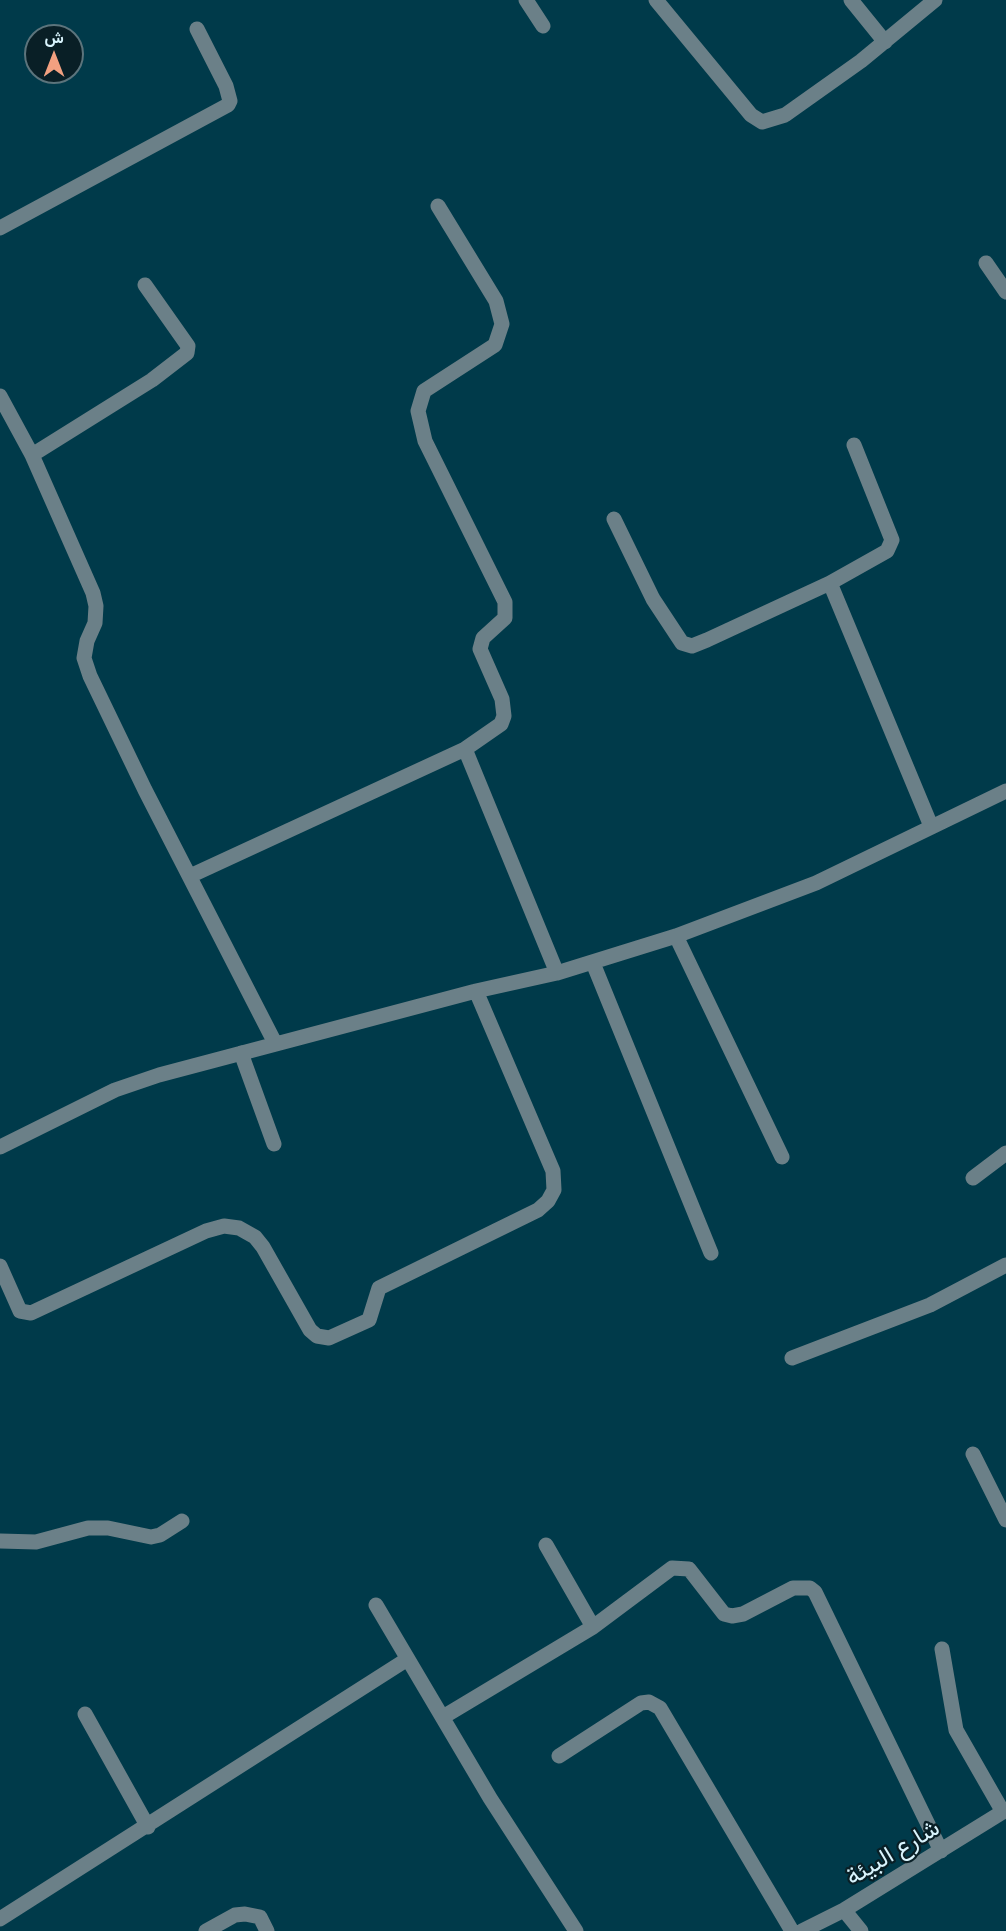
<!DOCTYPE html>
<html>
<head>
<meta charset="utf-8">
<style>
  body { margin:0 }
  #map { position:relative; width:1006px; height:1931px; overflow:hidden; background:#003a4a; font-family:"Zilla Slab",Vazirmatn,serif }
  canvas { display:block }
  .north { position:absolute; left:24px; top:24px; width:60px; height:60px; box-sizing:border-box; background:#091f26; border:2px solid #5c747c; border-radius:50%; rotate:0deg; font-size:16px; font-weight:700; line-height:24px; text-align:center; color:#d9f4fd }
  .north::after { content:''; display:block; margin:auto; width:21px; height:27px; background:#f2a080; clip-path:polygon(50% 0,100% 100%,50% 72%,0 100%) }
</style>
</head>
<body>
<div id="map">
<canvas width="1006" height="1931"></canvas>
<div class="north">ش</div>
</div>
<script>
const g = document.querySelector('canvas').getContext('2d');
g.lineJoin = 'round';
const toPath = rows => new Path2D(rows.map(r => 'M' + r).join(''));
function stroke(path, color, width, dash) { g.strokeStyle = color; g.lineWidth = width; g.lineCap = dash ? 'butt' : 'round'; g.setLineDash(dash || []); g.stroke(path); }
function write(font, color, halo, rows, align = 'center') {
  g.font = font + ' "Zilla Slab",Vazirmatn,serif'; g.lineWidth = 4.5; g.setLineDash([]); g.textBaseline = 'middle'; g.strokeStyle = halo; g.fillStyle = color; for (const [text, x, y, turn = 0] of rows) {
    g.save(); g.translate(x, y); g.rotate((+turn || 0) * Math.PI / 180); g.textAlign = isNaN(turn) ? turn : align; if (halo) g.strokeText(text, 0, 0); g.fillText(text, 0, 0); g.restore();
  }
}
stroke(toPath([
  [526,0,543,26],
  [656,0,751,115,762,122,785,115,861,61,935,0],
  [851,0,885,42],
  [438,206,496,301,502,324,495,345,424,391,418,411,425,441,505,602,505,618,483,638,480,649,502,699,504,716,501,724,465,749,557,973],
  [0,228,228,105,230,101,226,86,197,29],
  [986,263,1006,292],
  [0,396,32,455,93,593,96,606,95,623,87,641,84,658,90,676,145,790,275,1043],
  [854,445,892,540,887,551,830,583,931,826],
  [32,455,152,380,187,353,188,346,145,285],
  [614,519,653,599,682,643,692,646,707,640,830,583],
  [190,876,465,749],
  [676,936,782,1157],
  [593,963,711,1253],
  [241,1053,274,1144],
  [0,1147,115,1090,159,1075,476,991,557,973,676,936,816,883,1006,791],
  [973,1178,1006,1153],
  [0,1266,20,1311,31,1313,206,1231,224,1226,239,1228,255,1237,263,1247,310,1330,317,1336,329,1338,369,1320,379,1288,538,1210,548,1201,554,1190,553,1171,476,991],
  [792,1358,930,1305,1006,1265],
  [973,1454,1006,1520],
  [0,1541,36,1542,88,1528,108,1528,151,1537,160,1535,182,1521],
  [546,1545,593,1627],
  [376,1605,490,1798,576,1931],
  [942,1649,956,1730,1003,1812],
  [85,1714,148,1827],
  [443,1717,593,1627,672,1568,689,1569,724,1614,732,1616,743,1614,793,1588,810,1588,815,1592,941,1851],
  [559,1756,641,1703,649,1702,660,1708,792,1931],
  [844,1910,861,1931],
  [0,1919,406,1660],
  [206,1931,235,1915,245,1914,260,1917,267,1931],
  [802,1931,844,1910,1006,1810]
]), '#6b8088', 15);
write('24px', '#d9f4fd', '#091f26', [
  ["شارع البيئة",893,1853,-31]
]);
</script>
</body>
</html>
